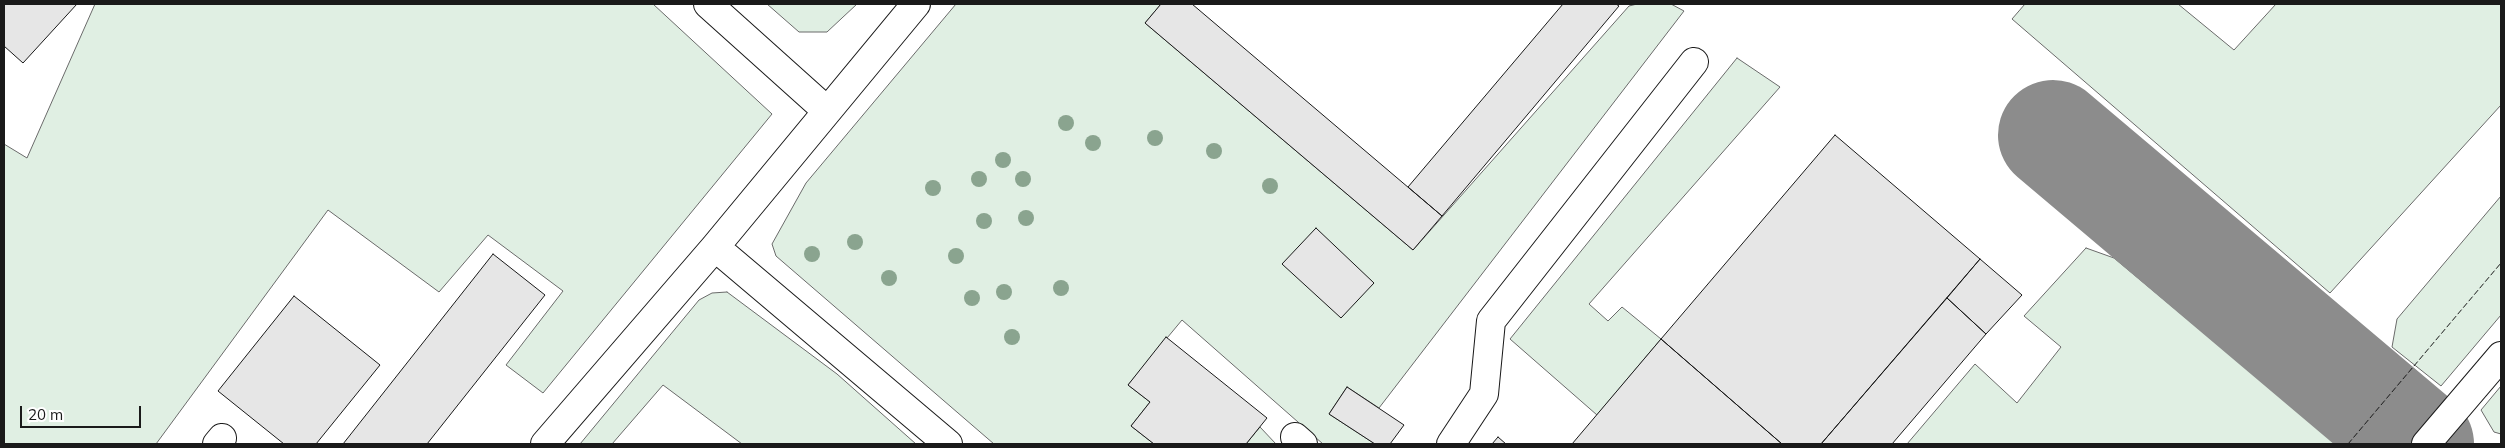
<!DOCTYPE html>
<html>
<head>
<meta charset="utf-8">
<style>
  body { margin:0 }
  #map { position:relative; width:2505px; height:448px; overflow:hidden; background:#fff; font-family:Mulish,sans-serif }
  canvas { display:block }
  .frame { position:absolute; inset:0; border:5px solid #1a1a1a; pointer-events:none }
  .scale { position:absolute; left:20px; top:406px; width:121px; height:22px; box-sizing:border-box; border:2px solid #1a1a1a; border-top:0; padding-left:6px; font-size:15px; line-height:18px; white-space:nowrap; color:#1a1a1a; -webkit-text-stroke:4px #fff; paint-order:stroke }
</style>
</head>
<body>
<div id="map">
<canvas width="2505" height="448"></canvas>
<div class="frame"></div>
<div class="scale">20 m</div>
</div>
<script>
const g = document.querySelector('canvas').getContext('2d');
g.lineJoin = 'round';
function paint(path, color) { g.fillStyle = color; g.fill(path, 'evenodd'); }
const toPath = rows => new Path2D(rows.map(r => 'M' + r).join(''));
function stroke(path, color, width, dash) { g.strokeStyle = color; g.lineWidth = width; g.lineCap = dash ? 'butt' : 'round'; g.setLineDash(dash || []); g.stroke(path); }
const green = toPath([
  [95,4,653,4,772,114,543,393,506,365,563,291,488,235,439,292,328,210,156,444,4,444,4,144,27,158,95,4],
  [767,4,857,4,827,32,799,32,767,4],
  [956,4,1161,4,1145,23,1413,250,1629,6,1637,4,1671,4,1684,11,1379,408,1347,387,1329,414,1375,444,1323,444,1182,320,1128,385,1150,402,1131,426,1154,444,994,444,776,256,772,244,806,183,956,4],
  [2025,4,2178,4,2234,50,2276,4,2501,4,2501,105,2330,293,2012,19,2025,4],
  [1737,58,1780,87,1589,304,1608,321,1622,307,1661,339,1597,415,1510,339,1737,58],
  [2501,196,2501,315,2441,386,2392,347,2397,319,2501,196],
  [2086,248,2114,258,2337,444,1907,444,1975,364,2017,403,2061,347,2024,316,2086,248],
  [727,292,837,374,916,444,742,444,663,385,612,444,580,444,699,300,712,293,727,292],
  [2501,386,2501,434,2494,432,2481,410,2501,386],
  [1260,427,1276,444,1246,444,1260,427]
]);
paint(green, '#e0efe3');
stroke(green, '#6a6a6a', 1);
stroke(toPath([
  [2053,135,2419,444]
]), '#8c8c8c', 110);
const building = toPath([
  [4,4,77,4,23,63,4,46,4,4],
  [1161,4,1192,4,1442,216,1413,250,1145,23,1161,4],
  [1563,4,1616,4,1619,6,1442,216,1408,187,1563,4],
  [1835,135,1980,259,1821,444,1782,444,1661,339,1835,135],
  [1316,228,1374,283,1341,318,1282,264,1316,228],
  [493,254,545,295,427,444,343,444,493,254],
  [1980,259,2022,295,1986,334,1947,298,1980,259],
  [294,296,380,365,316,444,284,444,218,391,294,296],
  [1947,298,1986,334,1892,444,1821,444,1947,298],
  [1166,337,1267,418,1246,444,1154,444,1131,426,1150,402,1128,385,1166,337],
  [1661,339,1782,444,1572,444,1661,339],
  [1347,387,1404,425,1390,444,1375,444,1329,414,1347,387],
  [1498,437,1506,444,1492,444,1498,437]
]);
paint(building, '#e6e6e6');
stroke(building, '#1a1a1a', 1);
const minor = toPath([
  [708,4,826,110],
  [715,247,948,444],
  [1295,437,1303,444],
  [217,444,222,438],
  [545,444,715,247,916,4],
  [1451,444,1484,394,1491,321,1694,62],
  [2426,444,2501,356]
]);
stroke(minor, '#1a1a1a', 30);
stroke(minor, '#fff', 28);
stroke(toPath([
  [2348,444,2501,263]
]), '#1a1a1a', 1, [6, 2.5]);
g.fillStyle = '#8aa48f';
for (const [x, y] of [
  [1066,123],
  [1155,138],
  [1093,143],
  [1214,151],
  [1003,160],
  [979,179],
  [1023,179],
  [1270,186],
  [933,188],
  [1026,218],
  [984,221],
  [855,242],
  [812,254],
  [956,256],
  [889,278],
  [1061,288],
  [1004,292],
  [972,298],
  [1012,337]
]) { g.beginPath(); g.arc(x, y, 8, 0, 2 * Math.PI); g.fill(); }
</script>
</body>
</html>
